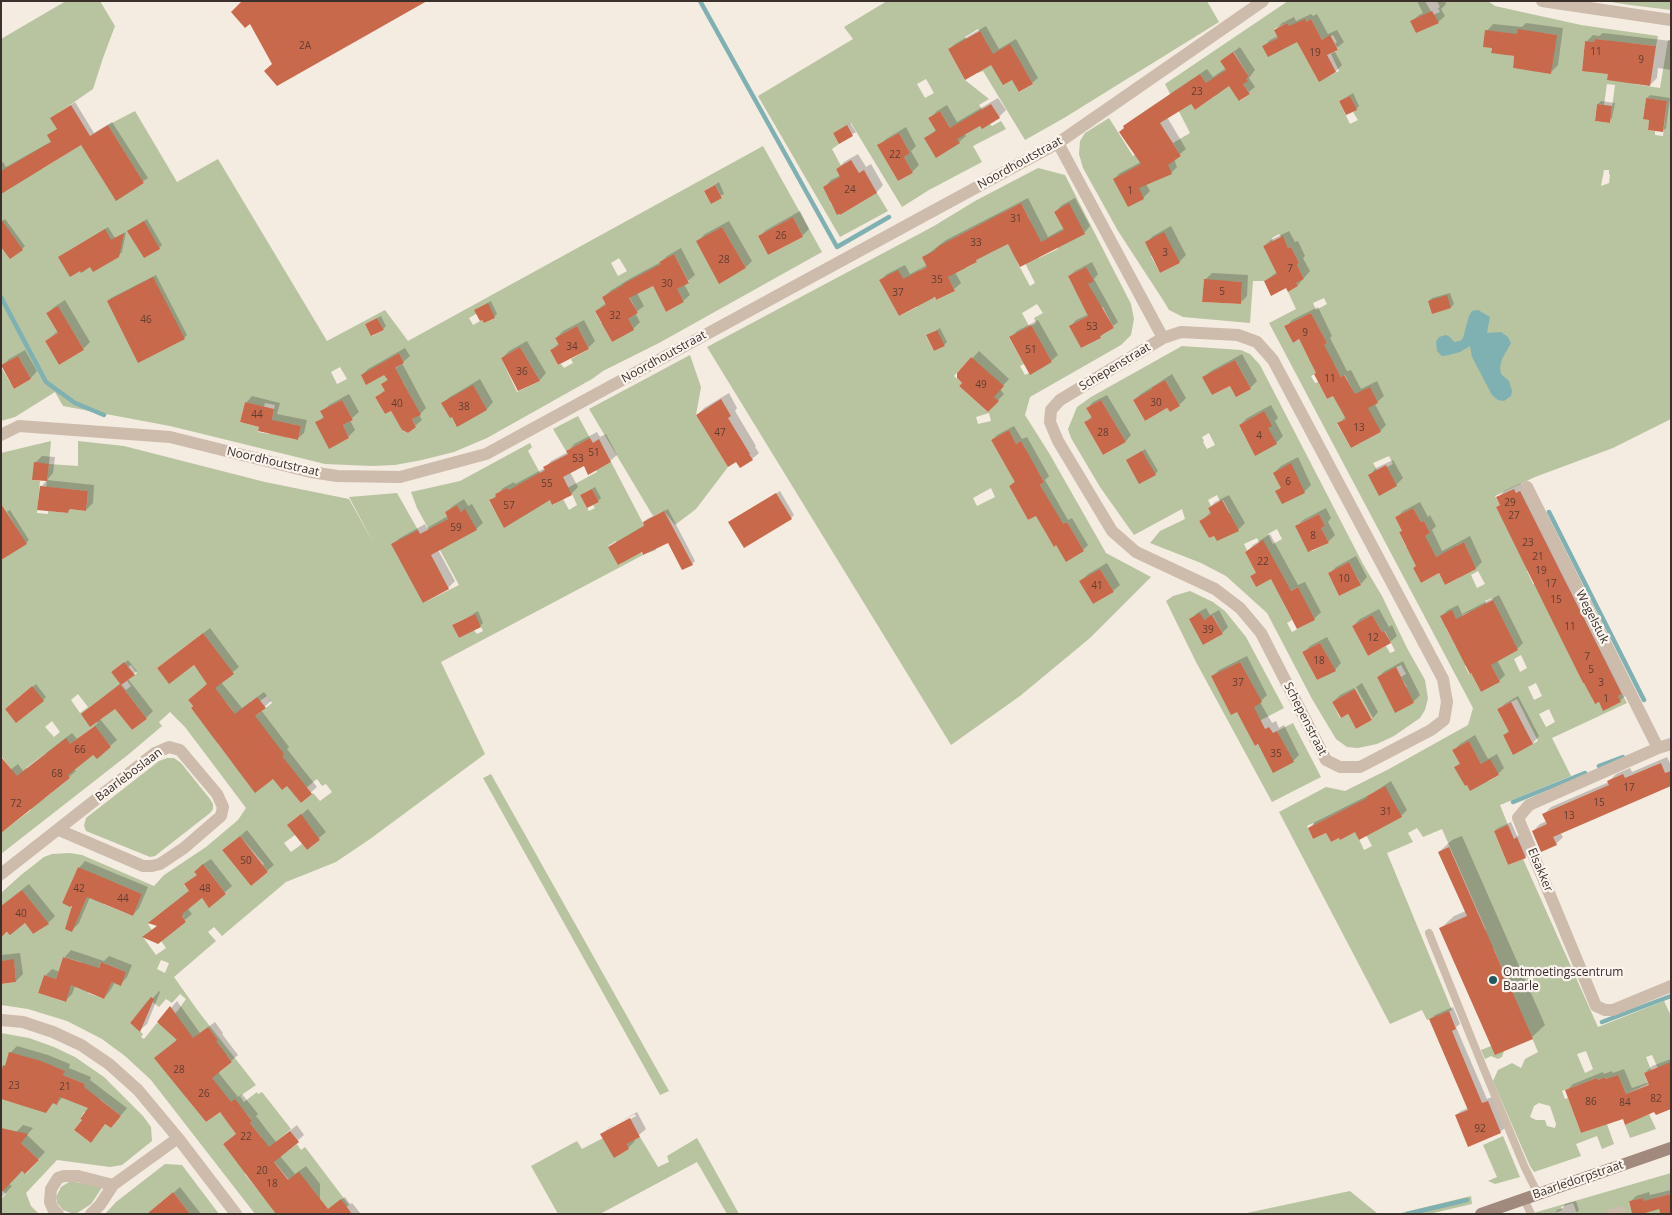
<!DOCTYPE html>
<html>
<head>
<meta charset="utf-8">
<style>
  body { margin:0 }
  #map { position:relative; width:1672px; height:1215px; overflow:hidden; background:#f4ebe1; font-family:"Open Sans",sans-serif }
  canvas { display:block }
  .frame { position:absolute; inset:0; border:2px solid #3b302b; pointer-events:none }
</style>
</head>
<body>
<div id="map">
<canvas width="1672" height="1215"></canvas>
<div class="frame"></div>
</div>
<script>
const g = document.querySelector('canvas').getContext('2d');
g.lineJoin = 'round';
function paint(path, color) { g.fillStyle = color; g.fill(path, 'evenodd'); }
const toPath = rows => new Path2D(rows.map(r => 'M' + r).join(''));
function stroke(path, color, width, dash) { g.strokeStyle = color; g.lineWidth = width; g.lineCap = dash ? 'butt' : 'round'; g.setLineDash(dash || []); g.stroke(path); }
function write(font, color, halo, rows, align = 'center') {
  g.font = font + ' "Open Sans",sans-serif'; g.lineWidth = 4.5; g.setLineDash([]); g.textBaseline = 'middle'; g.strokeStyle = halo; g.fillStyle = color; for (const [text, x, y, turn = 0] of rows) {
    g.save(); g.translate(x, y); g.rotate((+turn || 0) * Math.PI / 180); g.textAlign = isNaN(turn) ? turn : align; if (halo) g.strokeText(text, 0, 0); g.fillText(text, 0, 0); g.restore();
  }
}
paint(toPath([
  [66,1,100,1,115,26,103,58,93,89,51,118,57,129,51,142,33,154,42,169,72,150,80,143,116,200,144,183,108,125,135,111,177,182,218,159,327,341,385,310,408,341,763,146,822,252,659,343,603,371,592,379,487,438,454,452,422,460,395,465,372,466,325,464,170,426,63,406,55,392,15,417,1,421,1,367,14,389,31,379,18,356,1,365,1,39],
  [715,185,722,197,711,204,704,191],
  [793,217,803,237,768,255,758,236],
  [722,227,746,268,719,283,697,241],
  [674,254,689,282,675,290,679,293,684,302,666,312,653,286,661,264,659,262],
  [619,258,627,271,618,276,611,263],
  [623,286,638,313,628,319,620,337,612,342,606,331,605,322,601,323,595,311,606,305,602,297],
  [58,306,84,350,59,365,45,341,58,333,46,313],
  [476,314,495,318,484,323,482,320,473,325,469,318],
  [377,318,384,330,372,336,365,324],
  [577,326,589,349,571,359,573,363,564,368,561,364,558,365,550,350,559,345,555,338],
  [520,347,540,381,517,392,501,358],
  [399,353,404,363,385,375,379,365],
  [340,367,347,379,337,384,331,372],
  [394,377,403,382,420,415,412,419,416,426,408,433,403,431,391,411,385,414,375,397,385,391,382,384],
  [342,400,353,420,343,425,349,438,329,448,316,422,324,418,321,411],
  [245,402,264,407,265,403,275,405,269,434,258,432,259,427,240,422],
  [292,424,301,426,298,440,288,438],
  [887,1,1207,1,1219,22,1064,118,1025,140,983,71,978,73,961,42,948,49,965,80,989,99,979,105,982,109,972,130,980,126,990,124,992,126,1001,121,1006,129,973,146,982,162,929,190,902,207,851,123,833,133,839,144,832,149,841,166,836,169,840,177,830,202,837,214,840,215,877,193,888,211,840,237,758,96,853,39,844,27],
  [978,29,987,43,982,46,989,57,1010,45,1033,84,1020,92,1012,79,991,64,983,68,965,37],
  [926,79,934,93,925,98,917,84],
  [940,111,959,143,936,131,928,118],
  [899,133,910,153,904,157,913,173,898,181,878,145],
  [1288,1,1425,1,1433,15,1440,12,1438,8,1440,7,1437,1,1488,1,1495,6,1581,25,1658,36,1656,46,1630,43,1626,72,1634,84,1660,88,1668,40,1671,40,1671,419,1613,448,1535,477,1495,496,1500,505,1496,507,1528,570,1527,571,1533,584,1536,584,1583,683,1585,682,1594,703,1599,702,1603,710,1621,702,1618,696,1622,694,1627,703,1552,738,1571,776,1500,805,1508,825,1494,831,1508,865,1523,859,1598,1027,1664,1001,1671,1016,1671,1062,1660,1073,1652,1055,1646,1057,1651,1070,1644,1073,1648,1084,1626,1094,1618,1075,1607,1079,1605,1077,1598,1080,1597,1078,1562,1091,1565,1099,1568,1098,1581,1133,1607,1124,1614,1144,1602,1149,1597,1136,1576,1144,1581,1156,1534,1172,1530,1166,1493,1081,1498,1070,1512,1063,1521,1068,1525,1059,1538,1052,1494,949,1467,938,1486,930,1442,829,1423,837,1417,828,1408,833,1413,842,1387,853,1452,1010,1427,1020,1422,1010,1390,1024,1279,812,1326,787,1345,791,1389,769,1468,725,1473,708,1269,323,1296,309,1288,292,1298,286,1296,283,1304,279,1297,265,1299,263,1291,247,1288,248,1283,237,1281,237,1279,234,1272,238,1273,241,1263,246,1269,258,1274,255,1278,274,1264,281,1253,281,1250,323,1183,317,1169,310,1163,300,1118,231,1083,168,1079,154,1080,141,1085,133,1109,118,1133,156,1145,149,1175,160,1181,156,1173,143,1190,133,1165,84],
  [1311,19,1322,40,1333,35,1337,42,1335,43,1338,50,1331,54,1339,71,1319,81,1301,49,1299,41,1263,46,1278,38,1274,29,1287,23,1289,27,1305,20,1306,22],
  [1500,32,1542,39,1543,33,1556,35,1551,73,1513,68,1514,56,1491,52,1492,48,1499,36],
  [1595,39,1610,41,1582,71,1585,41,1594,42],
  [1234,52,1249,77,1246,79,1247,80,1242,82,1250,94,1240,101,1223,72,1226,70,1220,61],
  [1200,74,1215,96,1195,110,1180,88],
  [1607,84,1615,85,1610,123,1595,121,1597,104,1604,105],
  [1350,96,1356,110,1353,112,1358,120,1350,124,1339,101],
  [1646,98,1667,101,1663,136,1655,135,1655,131,1648,130,1649,120,1643,118],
  [1604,170,1609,170,1609,174,1610,175,1609,183,1601,186],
  [1155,254,1180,263,1160,273,1151,256],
  [1204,280,1242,282,1241,304,1202,302],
  [1324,298,1327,304,1316,310,1313,303],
  [1311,313,1327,343,1306,353,1299,339,1293,343,1284,326],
  [1334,364,1341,377,1345,375,1354,393,1333,396,1327,399,1318,382,1315,383,1311,376],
  [1350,416,1381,432,1351,448,1337,424],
  [1389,456,1393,464,1387,467,1396,486,1379,495,1377,470,1373,463],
  [1413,508,1421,522,1424,521,1430,533,1406,547,1399,532,1402,531,1395,517],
  [1464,542,1470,555,1463,559,1456,546],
  [1446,552,1459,578,1445,585,1439,573,1421,583,1413,568],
  [1478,571,1485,584,1477,588,1471,575],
  [1492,598,1498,611,1491,614,1485,601],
  [1451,610,1457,621,1463,618,1462,615,1469,612,1468,641,1456,647,1446,628],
  [1489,654,1491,665,1500,682,1481,692,1471,673,1469,674,1465,666],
  [1521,655,1527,668,1520,672,1514,659],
  [1536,683,1542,696,1534,700,1528,687],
  [1517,699,1538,741,1513,754,1503,735,1509,732,1497,709],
  [1549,709,1555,722,1546,727,1539,714],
  [1469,741,1481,764,1499,775,1489,781,1485,775,1465,786,1455,767,1460,764,1452,750],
  [1385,786,1372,805,1367,796],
  [1350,807,1360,826,1340,839,1339,838,1331,842,1326,833,1313,839,1307,826,1313,823,1314,825],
  [1365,833,1372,846,1364,850,1358,837],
  [1586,1051,1593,1069,1585,1073,1577,1054],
  [1539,1103,1550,1106,1556,1124,1555,1128,1547,1126,1545,1120,1536,1120,1530,1117,1534,1106],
  [1604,1,1671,1,1671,10,1630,5],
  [1038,168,1065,175,1131,304,1134,319,1131,335,1121,345,1030,397,1025,415,1049,453,1106,553,1151,577,1090,638,1020,696,951,745,707,347,934,226,975,201],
  [1021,203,1031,222,1000,214],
  [1069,204,1066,243,1064,230,1054,212],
  [987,221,1001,247,990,253,987,249,974,256,977,262,966,268,951,240],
  [1052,237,1058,249,1039,258,1034,246],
  [935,251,955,291,936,300,935,298,933,298,920,270,927,267],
  [1023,259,1035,283,1030,286,1017,262],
  [1086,267,1093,281,1075,290,1068,276],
  [879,280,917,307,899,316],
  [1037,304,1043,313,1034,318,1036,323,1031,326,1052,362,1030,374,1029,373,1025,375,1020,366,1024,364,1009,338,1029,326,1022,313],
  [1103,307,1114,328,1100,336,1101,338,1081,348,1070,326],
  [936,330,945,346,934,351,926,336],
  [971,357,994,397,998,401,988,412,959,386,962,383,954,376],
  [989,413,991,421,978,424,976,417],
  [1009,430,1016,444,1021,441,1027,452,1005,464,991,440],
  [1037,470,1044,482,1040,485,1052,506,1028,520,1009,486],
  [991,488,995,497,977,506,973,498],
  [1067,522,1084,551,1056,545,1054,546,1046,533],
  [1100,569,1114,592,1093,604,1080,581],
  [1182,346,1241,350,1250,354,1260,365,1363,564,1382,596,1407,648,1425,680,1428,698,1425,710,1420,718,1394,736,1377,744,1358,748,1347,747,1336,739,1312,699,1267,613,1226,576,1201,563,1150,543,1160,531,1185,519,1182,509,1134,535,1100,487,1071,438,1068,429,1077,407,1091,397],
  [1235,360,1251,389,1230,386,1212,395,1203,377],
  [1165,380,1180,406,1170,412,1167,408,1145,421,1133,400,1148,392,1153,391,1151,388],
  [1101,400,1126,442,1103,455,1084,422,1092,418,1086,408],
  [1264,411,1268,428,1255,456,1239,425],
  [1209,433,1215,445,1207,449,1203,442,1204,441,1202,437],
  [1217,495,1220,501,1223,500,1230,513,1226,516,1231,526,1209,538,1199,521,1211,514,1208,508,1211,506,1208,500],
  [1319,514,1325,526,1321,528,1329,543,1312,551,1308,551,1297,530,1298,524],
  [1277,529,1282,539,1273,544,1268,534],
  [1257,538,1260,544,1256,587,1250,576,1256,573,1245,552,1247,550,1244,544],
  [1349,562,1361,584,1339,596,1328,573],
  [1298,587,1314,620,1292,632,1287,623,1292,620,1280,596],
  [1372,615,1382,632,1385,631,1395,651,1390,653,1386,646,1368,656,1352,626],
  [1320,643,1335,670,1317,680,1302,652],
  [1401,665,1406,674,1401,677,1407,687,1405,688,1414,703,1395,712,1377,677],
  [1355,689,1372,720,1356,729,1348,714,1340,718,1332,702],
  [690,355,701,387,696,415,728,467,696,509,675,525,664,511,653,516,589,409],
  [578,416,590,438,566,451,553,429],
  [51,441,49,464,78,466,78,441,124,446,265,482,349,499,374,544,349,497,397,493,418,530,423,603,459,585,417,508,411,492,460,481,530,443,532,447,528,451,540,473,553,505,561,500,558,493,597,472,596,470,611,462,655,546,656,550,648,553,631,534,626,537,643,555,441,662,485,754,370,839,336,862,286,882,222,936,214,927,208,932,216,941,174,977,198,1011,256,1085,240,1096,244,1102,257,1092,258,1094,262,1092,291,1129,277,1141,286,1152,297,1144,301,1150,305,1147,349,1205,339,1212,310,1211,322,1202,310,1186,276,1214,255,1214,151,1080,125,1056,102,1039,67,1021,28,1009,1,1005,1,984,16,982,14,960,1,961,1,929,5,934,25,923,33,934,47,925,47,922,22,890,1,906,1,893,21,875,44,857,52,854,70,853,82,855,154,886,164,875,206,847,238,820,246,808,185,727,170,712,159,722,162,726,129,754,1,854,1,828,6,829,31,810,14,788,11,769,1,756,1,558,26,544,7,512,1,515,1,453],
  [49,464,46,487,88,491,86,511,69,509,68,513,48,511,48,514,37,513,40,481,32,480],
  [507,488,522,517,504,527,489,501,496,497,495,494],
  [592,489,599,502,593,505,595,508,589,511,580,495],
  [572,494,577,505,569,510,563,499],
  [457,505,461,512,465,510,476,530,447,546,436,526,448,519,445,512],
  [616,541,619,548,623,562,619,565,608,546],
  [474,614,483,631,477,634,474,630,459,638,452,625],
  [203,633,220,656,199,672,194,665,169,683,157,668],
  [124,662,128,667,131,665,137,673,127,681,131,686,126,690,111,672],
  [120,684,147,719,132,730,115,709,97,702],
  [32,686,16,722,5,709],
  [205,686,226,702,233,711,208,730,191,708,193,706,188,700],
  [78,694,88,707,80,713,71,700],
  [267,696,272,703,257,715,250,702,257,697,260,701],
  [254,715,232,762,218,744],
  [52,721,60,732,54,737,45,727],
  [94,726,111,747,97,758,93,755,68,746],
  [46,753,64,770,70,778,45,798,26,768],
  [317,779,322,786,326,784,332,792,320,801,313,793,301,803,296,796],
  [301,815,320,840,307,850,302,844,291,852,284,843,295,835],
  [240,836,264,864,263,865,268,872,251,886,222,850],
  [204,865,226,894,209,907,202,898,198,901,184,885,197,875,194,872],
  [78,867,96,876,81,911,62,903],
  [113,882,142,894,133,916,103,904],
  [178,908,186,922,161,941,166,948,156,955,143,937,152,930,148,924,157,917],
  [63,957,81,962,74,986,71,985,65,1002,38,993,44,975,56,979],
  [161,960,169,963,165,973,157,969],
  [101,962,126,972,121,985,112,982,104,999,88,993],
  [180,994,186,999,179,1009,172,1017,160,1024,157,1023,144,1039,141,1037,143,1034,130,1023,150,1000,159,1007,166,999,172,1003],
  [208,1027,218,1040,196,1036],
  [227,1055,232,1062,220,1072,214,1064],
  [186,1097,231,1102,206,1122],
  [247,1114,252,1121,250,1123,262,1138,235,1159,223,1144,236,1134,231,1127],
  [269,1155,289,1180,265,1199,245,1174],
  [1190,591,1213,602,1225,611,1246,637,1284,708,1246,728,1255,746,1258,744,1293,762,1277,731,1293,723,1321,777,1272,802,1196,662,1166,601,1173,596],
  [1213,615,1223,634,1203,645,1204,620],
  [1240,662,1261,702,1219,673],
  [167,758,174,758,181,763,210,799,213,804,213,809,210,813,155,856,150,857,86,831,84,826,86,818,159,761],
  [491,774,669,1091,660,1095,483,778],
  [1,1033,29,1038,54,1047,75,1057,104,1077,143,1116,151,1127,152,1141,122,1165,110,1167,57,1160,26,1193,31,1206,39,1214,1,1214,1,1199,6,1194,1,1189,22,1171,26,1174,39,1160,17,1139,1,1128,1,1099,21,1105,5,1066,1,1073],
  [55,1067,64,1071,63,1075,85,1084,81,1095,60,1097,57,1104,45,1090],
  [100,1099,121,1116,111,1128,105,1124,91,1143,74,1130,82,1120,80,1119,84,1112,88,1115],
  [1491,1046,1504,1051,1502,1057,1498,1059,1491,1056,1485,1059,1481,1050],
  [1649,1114,1656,1129,1630,1138,1625,1125],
  [1503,1136,1520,1177,1495,1184,1488,1181,1497,1177,1483,1145],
  [640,1137,658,1167,669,1162,667,1156,697,1138,739,1214,727,1214,697,1162,600,1214,558,1214,531,1166,577,1141,582,1149,603,1138,614,1157,629,1149,627,1144],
  [165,1164,182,1165,219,1214,190,1214,173,1192,160,1203,158,1214,105,1214,116,1202],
  [1671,1173,1671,1194,1656,1198,1660,1214,1642,1214,1643,1198,1629,1201,1632,1214,1577,1214,1573,1203,1561,1207,1562,1210,1553,1214,1530,1214],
  [69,1182,75,1182,103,1186,91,1204,79,1212,74,1214,63,1210,57,1203,56,1197,61,1187],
  [1350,1191,1378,1214,1242,1214],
  [1471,1196,1472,1204,1429,1214,1397,1214]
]), '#b8c4a0');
paint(toPath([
  [1478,310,1490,317,1487,333,1501,332,1508,337,1511,343,1502,359,1500,367,1501,374,1509,381,1512,391,1511,396,1504,401,1498,400,1492,395,1472,357,1470,346,1460,352,1449,355,1442,356,1437,351,1436,342,1439,337,1446,335,1450,337,1454,342,1460,341,1463,338,1469,316,1472,311]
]), '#7fb0b2');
paint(toPath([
  [1417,1,1445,1,1446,4,1441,9,1445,16,1438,22,1412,21,1419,15,1423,13],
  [1311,14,1313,16,1317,14,1328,34,1337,30,1344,42,1334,50,1342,65,1336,71,1319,80,1298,40,1264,46,1270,40,1278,36,1275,30,1282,23,1294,17,1296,21],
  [1526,23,1563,28,1558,65,1551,72,1515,55,1493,47,1487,31,1493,24,1522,27],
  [986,26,999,49,1016,39,1038,78,1032,83,1012,78,992,64,949,49,955,44],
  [1603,33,1671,41,1671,70,1658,68,1657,78,1650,85,1610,73,1586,42,1593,35,1599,36],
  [1240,47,1255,70,1249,78,1255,87,1240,99,1230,85,1191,102,1167,117,1186,149,1174,159,1177,167,1171,173,1146,184,1150,191,1143,198,1128,206,1114,179,1120,173,1141,162,1124,127,1130,121,1207,69,1213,77,1226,68,1221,61],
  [1353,93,1359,106,1356,109,1340,101],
  [1650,95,1670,98,1666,128,1663,131,1651,119,1647,98],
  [998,98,1006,110,999,117,981,124,964,134,966,136,959,142,926,139,937,129,930,118,937,111,947,105,957,122],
  [1601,101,1615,103,1612,118,1609,121,1598,104],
  [75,102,94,133,112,122,148,178,116,199,81,143,1,193,1,163,3,162,6,167,52,141,49,136,58,128,52,118],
  [850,123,856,132,840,142,837,131],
  [906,127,916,146,911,151,919,165,912,172,879,146,886,139],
  [858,154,866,167,871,164,883,185,877,192,840,214,825,187,831,180,841,175,837,169,844,162],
  [719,182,724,194,712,202,706,191],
  [1028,198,1048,237,1064,228,1055,212,1062,205,1075,198,1090,226,1084,233,1020,265,1008,242,955,272,961,283,954,289,937,299,935,296,881,280,887,274,905,265,910,274,927,265,924,257,946,240],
  [800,211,809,229,802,236,769,254,760,236,766,230],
  [5,219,25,246,22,249,1,222],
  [147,219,162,245,159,248,129,231],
  [729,221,752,261,746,267,698,241,705,234],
  [1171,226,1186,255,1179,262,1147,242,1153,236],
  [108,227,115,238,126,232,122,252,118,256,91,265,60,257],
  [1289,231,1295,242,1298,241,1305,256,1303,258,1310,271,1298,285,1288,290,1286,287,1265,281,1277,272,1264,246,1271,240],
  [681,248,695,275,684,284,690,295,683,301,653,284,637,293,644,306,635,313,640,322,633,329,596,311,606,303,603,298,610,291,631,278,661,262,667,256],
  [1092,262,1098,274,1094,279,1118,322,1100,337,1082,346,1071,326,1076,320,1089,314,1069,276,1075,271],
  [1212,273,1248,275,1247,296,1240,303,1205,280],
  [156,275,187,335,184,338,108,301,111,298],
  [1450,293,1454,304,1451,307,1429,301,1432,298],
  [65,300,90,342,83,349,46,341,58,331,48,313,54,307],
  [491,301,497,314,494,317,476,310],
  [1318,307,1332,336,1330,338,1347,371,1351,370,1361,389,1377,381,1384,396,1375,404,1386,425,1380,431,1339,424,1346,416,1334,394,1317,372,1300,338,1286,327,1292,320],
  [381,316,386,326,383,329,366,324],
  [584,320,595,341,588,348,559,364,552,350,559,343,556,338,563,331],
  [1038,320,1058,355,1051,361,1011,338,1017,331],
  [940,328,947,342,944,345,928,336],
  [527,341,546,373,540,380,519,389,502,358,509,351],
  [405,348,410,356,402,363,426,408,419,415,422,420,415,426,377,397,386,389,383,384,388,379,385,373,362,375,368,369],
  [25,350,37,371,31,378,14,387,2,366,9,359],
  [979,351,1009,379,1000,389,1004,394,988,411,964,383,958,374],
  [1242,354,1257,381,1250,388,1204,377,1211,371],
  [1172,374,1186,398,1179,405,1168,407,1134,400,1141,394],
  [480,379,493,402,487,409,458,425,443,403,450,397],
  [729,393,737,408,735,411,756,446,755,447,759,453,752,459,697,415,704,408],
  [349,394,359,412,350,420,355,430,348,437,317,423,324,416,322,412,329,405],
  [1107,395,1131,435,1126,441,1104,454,1086,422,1092,416,1088,408,1093,402],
  [252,396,280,403,277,414,307,420,304,433,297,439,260,426,246,403],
  [1271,405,1278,418,1275,421,1283,436,1276,443,1240,425,1247,418],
  [1014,426,1022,439,1027,437,1049,476,1045,480,1068,520,1072,518,1088,545,1083,550,1036,514,1010,486,1015,481,992,440,997,435],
  [597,432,600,437,606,434,617,455,610,461,584,465,570,472,578,487,571,494,550,498,491,501,503,488,514,482,515,484,545,468,551,461,568,452,574,444],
  [1145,449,1158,471,1155,474,1128,460],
  [42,456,55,457,53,473,47,480,94,485,93,503,86,510,71,508,68,512,41,487,47,480,34,479,35,463],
  [1298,457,1311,485,1304,492,1277,492,1282,487,1274,473,1281,466],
  [1393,460,1403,478,1396,485,1370,475,1376,468],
  [1521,483,1627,694,1620,701,1497,507,1501,504,1498,498,1504,491],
  [595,487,601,498,598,501,581,495],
  [780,491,794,515,791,518,733,519],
  [1229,495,1245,523,1239,529,1218,540,1201,521,1211,512,1209,508,1215,502],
  [464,499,468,506,472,504,483,523,476,529,438,550,455,581,448,588,393,544,400,538,425,524,427,528,448,516,446,512,453,506],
  [1420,502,1428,517,1430,515,1436,526,1432,530,1442,551,1470,536,1482,562,1476,568,1446,584,1440,572,1417,566,1400,532,1403,530,1396,518,1403,511],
  [1326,508,1331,518,1328,522,1335,535,1328,542,1296,526,1303,520],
  [668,509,695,561,692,564,668,541,642,550,613,544,645,525,644,522,647,519],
  [10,510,29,540,26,543,1,515],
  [1270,534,1298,585,1305,582,1321,612,1314,619,1271,577,1252,576,1257,571,1247,552,1253,545],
  [1356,556,1367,577,1361,584,1340,594,1329,574,1336,567],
  [1107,563,1120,585,1113,591,1081,581,1088,574],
  [1499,595,1523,643,1517,649,1497,660,1505,675,1499,681,1442,616,1448,610,1458,605,1462,614],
  [1206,608,1210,615,1219,610,1228,627,1222,633,1191,619,1197,613],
  [1379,609,1389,627,1392,625,1397,636,1390,642,1353,626,1360,619],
  [478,611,483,623,480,626,454,625],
  [210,628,239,667,221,682,242,708,264,692,271,701,261,710,289,747,287,749,317,787,301,801,194,664,159,668],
  [1327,637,1341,663,1335,670,1304,652,1310,646],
  [1247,656,1267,695,1260,702,1272,723,1276,721,1279,728,1284,725,1299,755,1293,761,1259,743,1213,676,1219,670],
  [128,660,137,671,128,679,153,711,146,718,115,707,100,719,117,740,97,757,94,753,73,769,76,771,69,777,1,777,18,764,23,771,72,733,77,739,98,723,82,714,121,683,116,669],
  [1403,661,1420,695,1413,702,1396,711,1378,677,1385,671],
  [1362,683,1378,712,1373,718,1356,687],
  [36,684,46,697,43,700,9,706],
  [1354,688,1370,719,1372,719,1357,727,1349,712,1333,702,1340,695],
  [1518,696,1539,736,1533,743,1513,753,1504,735,1510,730,1499,709,1506,703],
  [1475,735,1488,759,1497,754,1504,768,1498,774,1456,767,1460,763,1454,750,1460,744],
  [1667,757,1671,765,1671,784,1560,832,1563,837,1556,844,1533,831,1540,824,1547,821,1544,814,1551,807,1609,782,1609,781,1616,774,1630,768,1632,772],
  [1391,781,1407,810,1401,816,1355,830,1327,831,1309,828,1315,822,1371,794],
  [308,809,326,832,307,848,289,825],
  [1511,822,1517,836,1520,835,1528,854,1525,857,1495,831,1498,828],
  [247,830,274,865,251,884,231,844],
  [1462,836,1545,1025,1532,1037,1441,928,1454,916,1466,911,1439,852,1452,840],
  [211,859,232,886,209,906,202,897,188,909,192,914,158,943,151,931,158,925,150,922,190,890,186,885,198,874,202,865],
  [85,861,148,887,139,908,133,915,90,897,79,923,72,930,79,868],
  [29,884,55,916,48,923,25,921,1,906],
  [71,950,104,961,109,956,132,965,127,977,121,984,115,982,110,991,104,998,75,986,72,994,65,1001,45,976,52,969,60,972,65,957],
  [20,953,23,974,16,981,1,982,1,955],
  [159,991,160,992,147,1024,140,1030,132,1023],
  [177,1001,200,1033,215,1022,223,1033,222,1034,238,1055,218,1072,238,1097,242,1094,258,1114,256,1116,276,1142,297,1125,304,1135,280,1156,295,1174,306,1166,320,1184,320,1214,224,1144,237,1133,220,1110,156,1058,178,1039,159,1022],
  [1453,1007,1460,1024,1456,1027,1487,1099,1492,1097,1505,1128,1500,1132,1456,1115,1461,1111,1468,1108,1430,1020,1435,1015],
  [17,1046,48,1055,70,1064,69,1068,91,1077,90,1080,127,1108,117,1120,106,1123,91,1141,84,1120,90,1107,63,1097,57,1103,54,1102,45,1111,4,1066,8,1063,10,1053],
  [1671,1059,1671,1107,1623,1118,1566,1091,1573,1084,1603,1072,1604,1074,1612,1071,1613,1073,1624,1069,1632,1088,1649,1082,1645,1073,1652,1066],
  [637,1112,646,1129,634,1139,635,1141,628,1148,602,1134,609,1128],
  [635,1114,636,1116,608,1131,608,1128],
  [23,1125,33,1128,27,1135,45,1152,25,1173,22,1170,9,1184,12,1186,1,1198,1,1148],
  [180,1187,201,1214,159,1214,162,1203],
  [1671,1190,1671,1214,1660,1207,1630,1202,1636,1196,1649,1192,1650,1195],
  [345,1197,350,1204,352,1203,361,1214,339,1214,336,1203],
  [1576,1201,1579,1210,1576,1213,1555,1214,1557,1210,1563,1208,1565,1204]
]), '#0003');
stroke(toPath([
  [700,1,837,247,889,217],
  [1,297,46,382,75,403,104,415],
  [1549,512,1644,700],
  [1599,766,1623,757],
  [1513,802,1585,773],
  [1602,1022,1671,996],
  [1407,1214,1467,1200]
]), '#7fb0b2', 4.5);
paint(toPath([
  [242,1,427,1,277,86,264,71,272,64,250,24,245,28,231,12],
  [1432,11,1439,23,1416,33,1410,21],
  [1305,19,1306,22,1311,19,1322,40,1330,35,1338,50,1327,55,1336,72,1319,82,1297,42,1268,57,1262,46,1278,38,1274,30,1287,23,1289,26],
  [1518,29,1557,35,1551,74,1513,68,1514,56,1491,53,1492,48,1483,47,1485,30,1517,34],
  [980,31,993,54,1010,44,1033,84,1019,92,1012,80,1003,85,991,65,965,80,948,49],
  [1595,39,1656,46,1650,86,1607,80,1608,74,1582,71,1585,41,1594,42],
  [1233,52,1249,77,1246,79,1248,81,1243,84,1250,94,1239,101,1229,86,1195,110,1191,104,1160,123,1181,156,1168,165,1172,174,1139,188,1144,199,1128,207,1113,179,1141,164,1119,132,1124,128,1123,126,1200,74,1206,83,1226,70,1220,61],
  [1350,96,1357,110,1346,115,1339,101],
  [1646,98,1667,101,1663,132,1648,130,1649,120,1643,119],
  [991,104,1000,118,982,129,980,126,957,139,960,143,936,158,924,138,936,131,928,118,940,111,950,128],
  [1597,104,1612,106,1610,123,1595,121],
  [71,105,90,136,108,125,144,183,116,201,81,145,1,194,1,171,51,142,47,135,57,129,50,118],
  [847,125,853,136,839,144,833,133],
  [899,133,910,153,904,157,913,173,898,181,877,145],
  [851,160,859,173,864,170,877,193,840,215,839,214,837,215,823,187,840,177,836,169],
  [715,185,722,198,711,204,704,191],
  [1021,203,1041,242,1064,230,1054,212,1069,203,1085,234,1020,267,1008,244,976,260,977,262,948,277,955,291,936,300,935,297,899,316,879,280,898,270,903,279,927,267,922,257,934,251,939,246],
  [793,217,803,237,768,255,758,236],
  [1,219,23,250,10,259,1,247],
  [144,221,160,249,144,258,127,231],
  [722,227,746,268,719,284,696,241],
  [105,229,111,240,124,233,119,257,93,272,90,267,81,273,80,271,70,277,58,257],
  [1164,232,1180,263,1160,273,1145,242],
  [1283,236,1288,248,1291,247,1299,263,1297,265,1304,279,1296,283,1298,286,1288,292,1286,288,1271,296,1264,281,1277,274,1263,246],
  [674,254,689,283,677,289,684,302,666,312,653,286,629,298,638,313,628,319,634,330,612,342,595,311,606,305,602,297,623,285,623,284,661,264,659,262],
  [1086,267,1094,281,1088,284,1114,328,1100,336,1101,338,1081,348,1069,326,1088,316,1068,276],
  [153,277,185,339,138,363,107,301],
  [1204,279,1242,282,1241,304,1202,302],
  [1447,295,1451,308,1432,314,1428,301],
  [488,303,495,318,484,323,482,320,480,321,474,310],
  [58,306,84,350,59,365,45,341,58,333,46,313],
  [1311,313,1327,343,1324,345,1341,377,1344,375,1355,394,1370,387,1378,403,1368,408,1381,432,1351,448,1337,423,1346,419,1333,396,1327,399,1314,374,1316,373,1299,339,1293,343,1284,326],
  [377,318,384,330,371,336,365,324],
  [1031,325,1052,362,1030,375,1009,337],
  [577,326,589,349,558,365,550,350,559,345,555,338],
  [937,330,945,346,934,351,926,335],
  [520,347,540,381,518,391,501,358],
  [399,353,404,363,395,368,421,415,412,419,416,427,408,433,402,430,391,411,385,414,375,397,385,391,381,384,388,380,384,375,366,385,361,375],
  [18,356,31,379,14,389,1,365],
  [971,357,1004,386,994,397,999,401,988,412,959,386,962,383,957,378,957,373],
  [1235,360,1251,389,1236,397,1230,386,1212,395,1202,377],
  [1165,380,1180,406,1170,412,1167,408,1145,421,1133,400,1152,389,1151,388],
  [473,385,487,410,457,427,452,417,450,418,441,403],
  [721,399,731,416,728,418,750,454,749,454,753,460,740,468,736,462,728,467,696,415],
  [342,400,353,420,343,425,349,438,329,449,315,422,324,418,320,411],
  [1101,400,1126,442,1103,455,1084,422,1092,418,1086,408],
  [245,402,274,409,272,420,301,426,298,440,258,431,259,427,240,422],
  [1264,411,1272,426,1268,428,1277,444,1255,456,1239,425],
  [1009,430,1016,444,1021,441,1044,482,1040,485,1063,524,1067,522,1084,551,1066,562,1056,545,1054,547,1036,516,1028,520,1009,486,1015,482,991,440],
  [590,438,593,443,599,439,611,462,588,475,584,466,563,477,572,495,552,505,550,500,504,528,489,500,496,497,495,494,507,488,509,490,545,470,543,467,568,454,566,451],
  [1142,451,1156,475,1139,484,1126,460],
  [34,462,49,464,47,481,32,480],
  [1291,463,1305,493,1282,504,1275,491,1281,488,1273,473],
  [1386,465,1397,486,1379,496,1368,475],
  [40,486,88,491,86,511,69,509,68,513,37,510],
  [592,489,599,502,587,508,580,495],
  [1514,489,1516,493,1520,491,1622,694,1618,696,1621,702,1603,711,1599,702,1595,704,1584,683,1583,683,1496,507,1500,505,1496,497],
  [776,493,792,519,744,548,728,522],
  [1222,500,1239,531,1217,541,1214,536,1209,538,1199,521,1211,514,1208,508],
  [1,504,27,544,1,560],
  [457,505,461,512,465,509,477,530,431,555,449,589,423,603,391,544,418,530,420,534,448,519,445,512],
  [1413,508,1421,522,1424,521,1430,533,1425,536,1436,557,1464,542,1476,569,1445,585,1439,573,1421,583,1413,568,1416,566,1399,532,1402,531,1395,517],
  [664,511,693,565,682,570,668,543,643,555,642,552,618,565,608,547,644,526,643,522],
  [1319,514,1325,526,1321,528,1329,543,1308,552,1295,526],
  [1263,540,1291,591,1298,587,1315,620,1297,629,1271,579,1256,587,1250,576,1256,573,1245,552],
  [1349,562,1361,585,1339,596,1328,573],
  [1100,569,1114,592,1093,604,1079,581],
  [1493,600,1518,650,1491,665,1500,682,1481,692,1471,673,1470,674,1440,616,1452,610,1456,619],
  [1200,613,1204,620,1212,615,1223,634,1203,645,1189,619],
  [475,614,481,627,459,638,452,625],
  [1372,615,1382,632,1384,631,1391,643,1368,656,1352,626],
  [203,633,234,674,215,688,235,714,257,697,266,708,255,716,284,754,282,756,312,794,301,803,287,786,282,790,273,779,255,793,246,781,191,708,193,706,188,700,207,684,194,665,169,684,157,668],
  [1320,643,1336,671,1317,680,1302,652],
  [124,662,135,675,121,685,111,672],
  [1240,662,1262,702,1254,707,1265,729,1269,727,1273,733,1277,731,1294,762,1273,773,1258,744,1255,746,1237,712,1231,715,1211,676],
  [1396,667,1414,703,1395,713,1377,677],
  [120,684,147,719,132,730,115,709,90,727,81,714],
  [32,686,44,701,16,723,5,709],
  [1355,689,1372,720,1356,729,1348,714,1341,718,1332,702],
  [1511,702,1533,744,1513,755,1503,735,1509,732,1497,709],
  [95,726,111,747,97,759,93,755,68,775,70,778,1,833,1,757,17,776,66,738,70,744],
  [1469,741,1481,764,1490,759,1499,775,1470,791,1467,785,1465,786,1454,767,1460,764,1452,750],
  [1661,763,1665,773,1671,771,1671,786,1553,837,1557,845,1541,852,1532,831,1547,824,1542,814,1609,785,1607,781,1623,774,1625,778],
  [1385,786,1402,817,1359,840,1355,832,1340,840,1339,838,1331,842,1326,833,1313,839,1308,828,1367,798,1367,796],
  [301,814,320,840,307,850,287,825],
  [1508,825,1514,839,1517,837,1526,858,1508,865,1494,831],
  [240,836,268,872,251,886,222,850],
  [1449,847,1533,1039,1495,1055,1439,928,1467,916,1438,852],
  [203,864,226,894,209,908,202,898,182,914,183,915,182,916,186,922,158,944,142,937,157,926,148,923,189,891,184,884,197,875,194,872],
  [78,867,142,894,133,916,87,897,72,932,65,929,72,906,70,907,62,903],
  [22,890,49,924,33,934,25,923,10,935,7,932,1,937,1,906],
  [63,957,99,968,101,962,126,972,121,986,112,982,104,999,71,985,66,1002,38,993,44,975,56,979],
  [14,959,16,982,1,984,1,961],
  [151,997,154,999,140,1032,130,1023],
  [170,1006,193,1038,208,1027,218,1040,216,1041,232,1062,212,1078,231,1102,235,1099,252,1121,250,1123,269,1147,290,1131,299,1142,274,1162,288,1180,299,1172,328,1209,341,1199,352,1214,276,1214,223,1144,236,1134,220,1112,206,1122,154,1058,177,1040,157,1022],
  [1449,1011,1456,1029,1452,1031,1482,1103,1488,1101,1501,1133,1468,1147,1455,1115,1468,1110,1429,1019],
  [9,1052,41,1061,65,1071,63,1075,85,1084,84,1087,121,1116,111,1128,105,1124,91,1143,74,1130,82,1120,80,1119,88,1108,60,1097,57,1105,53,1103,46,1113,1,1099,1,1073,3,1065,5,1066],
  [1671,1062,1671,1109,1656,1115,1654,1112,1625,1125,1623,1119,1581,1133,1565,1090,1597,1078,1598,1080,1605,1077,1606,1079,1618,1075,1626,1094,1649,1085,1644,1073],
  [630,1118,640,1137,627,1144,629,1149,614,1158,600,1134],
  [1,1128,28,1134,21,1143,39,1160,25,1174,22,1171,1,1193],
  [173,1192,190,1214,147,1214],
  [1671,1194,1671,1214,1660,1214,1659,1209,1642,1214,1632,1214,1629,1201,1643,1198,1644,1201]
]), '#c8694b');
stroke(toPath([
  [1429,933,1483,1067,1525,1168,1538,1194],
  [1524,1199,1531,1214],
  [1609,1214,1621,1210,1622,1214]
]), '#cdbbac', 8);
stroke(toPath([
  [1542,1,1671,20],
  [1058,143,1163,338,1181,332,1238,335,1257,342,1273,360,1443,679,1447,702,1444,720,1431,730,1360,767,1340,767,1326,760,1261,633,1240,608,1215,589,1136,552,1112,531,1058,441,1050,422,1051,410,1060,400,1163,338],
  [1,435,19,426,170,437,311,472,337,476,400,477,486,454,1058,143,1263,1],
  [1527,487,1658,748],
  [1671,744,1658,748,1529,805,1518,818,1596,1006,1605,1010,1613,1010,1671,986],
  [1,874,155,753,169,747,180,750,217,794,223,807,221,816,184,848,160,864,152,866,143,866,59,830],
  [1,1020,23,1022,53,1032,81,1045,109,1064,138,1090,178,1138,236,1214],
  [58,1214,53,1209,50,1202,51,1189,58,1178,64,1176,78,1176,113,1185],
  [91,1214,100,1205,113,1185,178,1138]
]), '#cdbbac', 12);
stroke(toPath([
  [1481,1214,1671,1148]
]), '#a18a7d', 12);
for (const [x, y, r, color] of [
  [1493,980,5,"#1f5a5e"]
]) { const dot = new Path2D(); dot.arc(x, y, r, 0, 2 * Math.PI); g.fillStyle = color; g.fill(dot); stroke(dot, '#fbf5ee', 2); }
write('10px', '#5e3e33', null, [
  ["2A",305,46],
  ["11",1596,52],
  ["19",1315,53],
  ["9",1641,60],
  ["23",1197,92],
  ["22",895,155],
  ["24",850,190],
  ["1",1130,191],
  ["31",1016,219],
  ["26",781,236],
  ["33",976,243],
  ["3",1165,253],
  ["28",724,260],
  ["7",1290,269],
  ["35",937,280],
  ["30",667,284],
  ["5",1222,292],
  ["37",898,293],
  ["32",615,316],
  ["46",146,320],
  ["53",1092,327],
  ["9",1305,333],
  ["34",572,347],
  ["51",1031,350],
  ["36",522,372],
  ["11",1330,379],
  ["49",981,385],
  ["30",1156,403],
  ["40",397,404],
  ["38",464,407],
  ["44",257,415],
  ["13",1359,428],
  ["47",720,433],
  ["28",1103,433],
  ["4",1259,436],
  ["51",594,453],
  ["53",578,459],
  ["6",1288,482],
  ["55",547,484],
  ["29",1510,503],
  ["57",509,506],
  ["27",1514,516],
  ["59",456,528],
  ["8",1313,536],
  ["23",1528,543],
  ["21",1538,557],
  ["22",1263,562],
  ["19",1541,571],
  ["10",1344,579],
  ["17",1551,584],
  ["41",1097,586],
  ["15",1556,600],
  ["11",1570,627],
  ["39",1208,630],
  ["12",1373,638],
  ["7",1587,657],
  ["18",1319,661],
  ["5",1591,670],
  ["37",1238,683],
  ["3",1601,683],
  ["1",1606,699],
  ["66",80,750],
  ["35",1276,754],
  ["68",57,774],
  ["17",1629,788],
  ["15",1599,803],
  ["72",16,804],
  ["31",1386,812],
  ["13",1569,816],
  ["50",246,861],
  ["42",79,889],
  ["48",205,889],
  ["44",123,899],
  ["40",21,914],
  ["28",179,1070],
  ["23",14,1086],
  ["21",65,1087],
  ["26",204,1094],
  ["82",1656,1099],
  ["86",1591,1102],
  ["84",1625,1103],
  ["92",1480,1129],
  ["22",246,1137],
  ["20",262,1171],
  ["18",272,1184]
]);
write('12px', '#3b302b', '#fbf5ee', [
  ["Noordhoutstraat",1020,163,-29],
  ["Noordhoutstraat",664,357,-29],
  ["Schepenstraat",1115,367,-31],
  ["Noordhoutstraat",273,462,13],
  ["Wegelstuk",1592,617,63],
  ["Schepenstraat",1305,719,63],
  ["Baarleboslaan",129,775,-37],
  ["Elsakker",1540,870,67],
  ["Baarledorpstraat",1578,1180,-19]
]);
write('12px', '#3b302b', '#fbf5ee', [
  ["Ontmoetingscentrum",1503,973],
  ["Baarle",1503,987]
], 'left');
</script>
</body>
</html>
